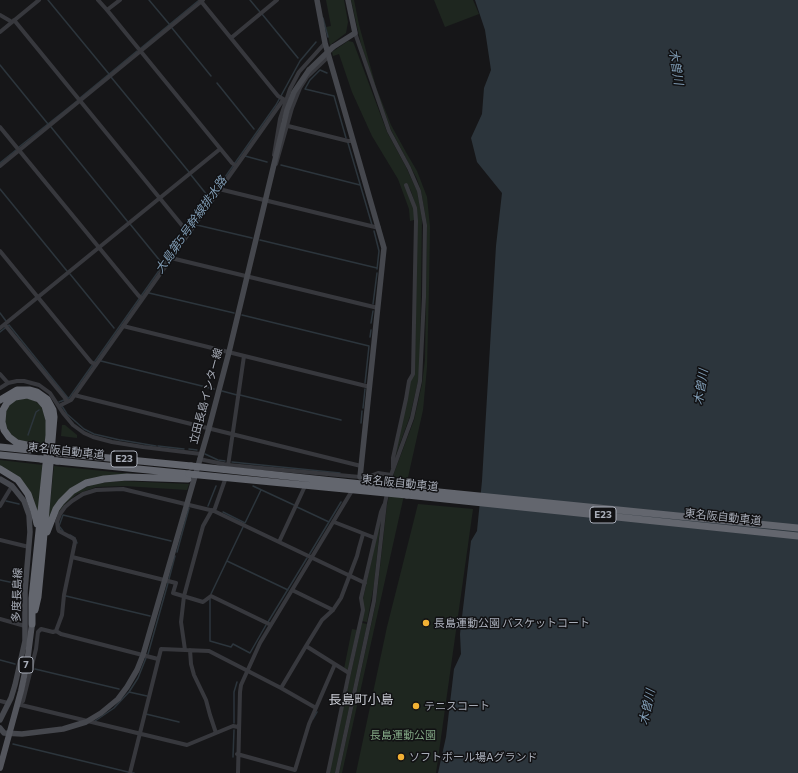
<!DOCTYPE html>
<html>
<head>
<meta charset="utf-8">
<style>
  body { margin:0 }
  canvas { display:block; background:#161618 }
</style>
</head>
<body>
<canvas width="798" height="773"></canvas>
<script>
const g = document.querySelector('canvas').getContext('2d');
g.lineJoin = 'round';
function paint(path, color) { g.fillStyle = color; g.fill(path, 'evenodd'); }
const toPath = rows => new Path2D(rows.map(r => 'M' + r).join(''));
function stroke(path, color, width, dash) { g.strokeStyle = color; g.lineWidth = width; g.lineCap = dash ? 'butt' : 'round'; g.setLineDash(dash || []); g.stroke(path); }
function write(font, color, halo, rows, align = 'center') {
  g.font = font + ' Commissioner,"Noto Sans JP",sans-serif'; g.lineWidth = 3; g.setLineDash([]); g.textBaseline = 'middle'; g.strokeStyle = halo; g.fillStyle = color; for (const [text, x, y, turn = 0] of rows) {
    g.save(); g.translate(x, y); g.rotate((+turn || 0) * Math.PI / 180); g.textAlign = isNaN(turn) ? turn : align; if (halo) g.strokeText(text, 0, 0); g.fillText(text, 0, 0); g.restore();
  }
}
paint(toPath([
  [326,0,344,0,348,22,346,33,330,45,326,27,331,26],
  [351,0,354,0,359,25,376,87,391,125,407,154,417,171,427,197,430,227,429,287,427,367,423,410,342,773,339,773,376,602,387,505,394,473,414,420,422,384,425,360,427,225,421,191,417,179,391,130,375,86,361,44],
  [434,0,473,0,479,14,445,27],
  [348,41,353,42,354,44,387,132,406,167,417,191,422,218,420,360,418,381,410,416,394,460,410,382,415,374,416,207,411,191,407,183,405,184,414,209,414,220,410,221,409,209,398,179,372,136,352,92,339,54,333,56,332,52],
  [28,398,35,401,41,406,43,411,47,426,45,445,19,440,14,437,8,431,4,419,5,413,11,403,15,400],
  [62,425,65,425,77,435,77,438,61,436],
  [0,460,43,465,38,512,37,512,33,497,0,466],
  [54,466,143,475,75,486,48,522],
  [123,481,189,484,187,490,125,486,96,487,77,494,66,503,57,517,56,516,62,505,73,494,79,490,97,483],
  [418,504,473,509,436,773,356,773,387,627],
  [381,517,374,584,367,622,362,621,363,599],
  [362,623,367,624,335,773,329,773],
  [352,629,357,630,348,669,346,670,344,669]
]), '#1e261f');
paint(toPath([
  [475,0,798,0,798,773,438,773,446,737,454,669,461,654,460,634,471,541,477,531,482,481,496,246,502,193,477,162,471,138,482,114,484,88,491,70,485,30]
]), '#2c353c');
stroke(toPath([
  [48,0,109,74],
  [149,0,170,25],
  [250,0,260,12],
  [262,14,298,58],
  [323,18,328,37],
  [172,28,211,76],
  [141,48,198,1],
  [0,65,48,124],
  [327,73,320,70,310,80,305,89,334,96,346,138],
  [111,77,189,172],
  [217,83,254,129],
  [80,98,137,51],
  [51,127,128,222],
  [348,143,372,225],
  [19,147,77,101],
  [245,156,267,162],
  [0,163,16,150],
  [281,165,360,185],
  [191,175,207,195],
  [0,189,67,271],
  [130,224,161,262],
  [197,225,252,238],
  [374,231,379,251,377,269],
  [260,240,377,268],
  [70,274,114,328],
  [149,293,234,313],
  [373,304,377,273],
  [0,313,6,321],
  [242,315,369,346],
  [371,323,373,311],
  [0,332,9,325,68,398],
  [370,337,371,330],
  [101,361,214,389],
  [365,383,369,346],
  [222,391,237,395],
  [240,395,341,420],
  [59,402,69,398,276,105,300,61,316,42],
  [62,406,67,414,84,429,94,434,120,440],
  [363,408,365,389],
  [361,423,362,411],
  [28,435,36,412,39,410],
  [121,440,156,446],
  [158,446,184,449],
  [189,449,197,450],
  [205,454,218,460,225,461],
  [232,462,340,473],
  [253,486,294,505],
  [6,501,19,504],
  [208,506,216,486],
  [297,507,329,522],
  [223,512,245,523,261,490],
  [63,531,59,526,63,515,171,541],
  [70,535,75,538,77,543],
  [177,552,189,508],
  [309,555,341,502],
  [227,561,288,590],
  [169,579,175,556],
  [0,580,19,584],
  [211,594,243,527],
  [66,596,150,616],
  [210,599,210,641,231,647,233,644,250,653],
  [268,622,307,558],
  [250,653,266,625],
  [148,654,168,583],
  [0,660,15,664],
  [35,669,119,689],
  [129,692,147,696],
  [146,714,179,722],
  [313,719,317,712],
  [95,721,114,708,129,692,138,678,146,658],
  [234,723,234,692,237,682],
  [13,744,128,772],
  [233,757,234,730],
  [132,773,134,773]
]), '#2c353c', 1.5);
stroke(toPath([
  [98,0,107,10],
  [120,0,107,10,232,163,236,166],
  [200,0,278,96,285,100],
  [0,15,12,22],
  [14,20,185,229,189,232],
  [0,32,39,0],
  [231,38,277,0],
  [288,126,348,141,353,141],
  [0,127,138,295,142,299],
  [274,155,280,119,290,89,299,72,325,43],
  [276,164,292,108,300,88,307,77,329,56],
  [0,166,203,0],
  [219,189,379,228],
  [0,251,91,362,96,365],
  [171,258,378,308],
  [5,325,65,398,67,402],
  [123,326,370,387],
  [0,328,220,149],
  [0,374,8,383],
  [0,388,8,383,17,381,24,381,39,385,50,393,63,413,73,425,84,433,93,437,112,442,143,447,201,454],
  [74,395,361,466],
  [59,406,71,400,283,100],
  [199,459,228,465,360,477,368,477,378,473,391,475],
  [228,466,244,356],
  [393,468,393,458,406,399,409,381,413,374,416,221,415,208,406,185],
  [0,506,12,486],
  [214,511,226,477],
  [334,522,375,538],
  [0,540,29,547],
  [279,542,306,484],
  [72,557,176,583,173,593,203,602,211,596,271,625],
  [292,590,333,610],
  [0,619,25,626],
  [56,631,62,615,64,595,75,542,74,539,59,531,58,529,57,522,60,514,65,507,72,501,83,494,96,490,123,489,214,511,365,583],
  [306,646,322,620,333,610,341,598,357,556,359,548,363,534],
  [185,650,181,622,184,596,203,526,212,510],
  [190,650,191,664,194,675,206,700,210,715,216,733,233,726,238,727],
  [281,688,316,708],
  [0,701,8,703],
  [17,704,187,745,216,733],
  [18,704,23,701,36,649,38,632,41,629,53,632,56,631,61,634,158,659],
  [237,754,295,770,309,724,335,664],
  [130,773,161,649,209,651,281,688,306,646,349,673,363,610,361,598,381,512,384,505],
  [238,773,240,692,241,685,260,643,353,489],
  [328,773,349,673],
  [337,773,374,601,385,503,391,475,412,418,420,381,424,297,425,225,419,191,409,168,389,131,355,33]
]), '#37383d', 4);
stroke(toPath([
  [317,0,325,43,384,248,360,477],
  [333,47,355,33,348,0],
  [0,479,12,486,24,501,29,515,30,532,25,591,25,641,15,685,11,698,0,720],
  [0,728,4,733,22,734,63,729,86,722,101,713,118,699,127,687,137,670,143,655,209,428,229,352,287,110,294,92,309,70]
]), '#45474d', 5.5);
stroke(toPath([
  [0,768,21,691,27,663,32,624]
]), '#53555c', 6);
stroke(toPath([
  [0,400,17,390,30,390,37,392,47,399,53,410,54,417,43,545,38,597,35,610],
  [0,447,30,450],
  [58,453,191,466],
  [0,455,41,459],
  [57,461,189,474],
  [0,469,18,480,28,494,34,511,37,524],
  [409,489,798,528],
  [407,495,798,536],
  [47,532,56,509,61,502,72,491,86,483,104,479,127,477,188,479],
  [32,624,32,598,49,435,49,420,45,406,39,399,27,395,15,397,7,403,3,410,2,422,4,430,9,437,17,443,41,448]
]), '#63666e', 7);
stroke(toPath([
  [309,70,333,47]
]), '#45474d', 5.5);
stroke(toPath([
  [41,448,58,450],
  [41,459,57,461],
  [191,466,409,489],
  [189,474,407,495]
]), '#63666e', 7);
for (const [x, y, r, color] of [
  [426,623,4,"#f2b134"],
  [416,706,4,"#f2b134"],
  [401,757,4,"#f2b134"]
]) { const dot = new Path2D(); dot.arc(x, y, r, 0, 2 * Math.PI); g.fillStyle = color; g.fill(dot); stroke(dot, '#111113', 1.5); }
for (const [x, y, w] of [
  [124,459,26],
  [603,515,26],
  [26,665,14]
]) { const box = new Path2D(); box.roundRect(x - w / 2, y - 8, w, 16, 3); g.fillStyle = '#111113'; g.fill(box); stroke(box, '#a8adb8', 1); }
write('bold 10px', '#a8adb8', null, [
  ["E23",124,459],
  ["E23",603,515],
  ["7",26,665]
]);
write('11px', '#a8adb8', '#111113', [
  ["立田長島インター線",206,396,-75],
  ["東名阪自動車道",66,451,6],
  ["東名阪自動車道",400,483,6],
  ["東名阪自動車道",723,517,6],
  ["多度長島線",17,595,-88]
]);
write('11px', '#a8adb8', '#111113', [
  ["長島運動公園 バスケットコート",434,623],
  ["テニスコート",424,706],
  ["ソフトボール場Aグランド",409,757]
], 'left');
write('11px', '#7fa381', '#111113', [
  ["長島運動公園",403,735]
]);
write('italic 12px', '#7f9bb3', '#111113', [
  ["木曽川",676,67,81],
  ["大島第5号幹線排水路",191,225,-55],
  ["木曽川",701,387,-81],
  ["木曽川",647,707,-78]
]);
write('13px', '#c9ccd4', '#111113', [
  ["長島町小島",361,700]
]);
</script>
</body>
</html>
